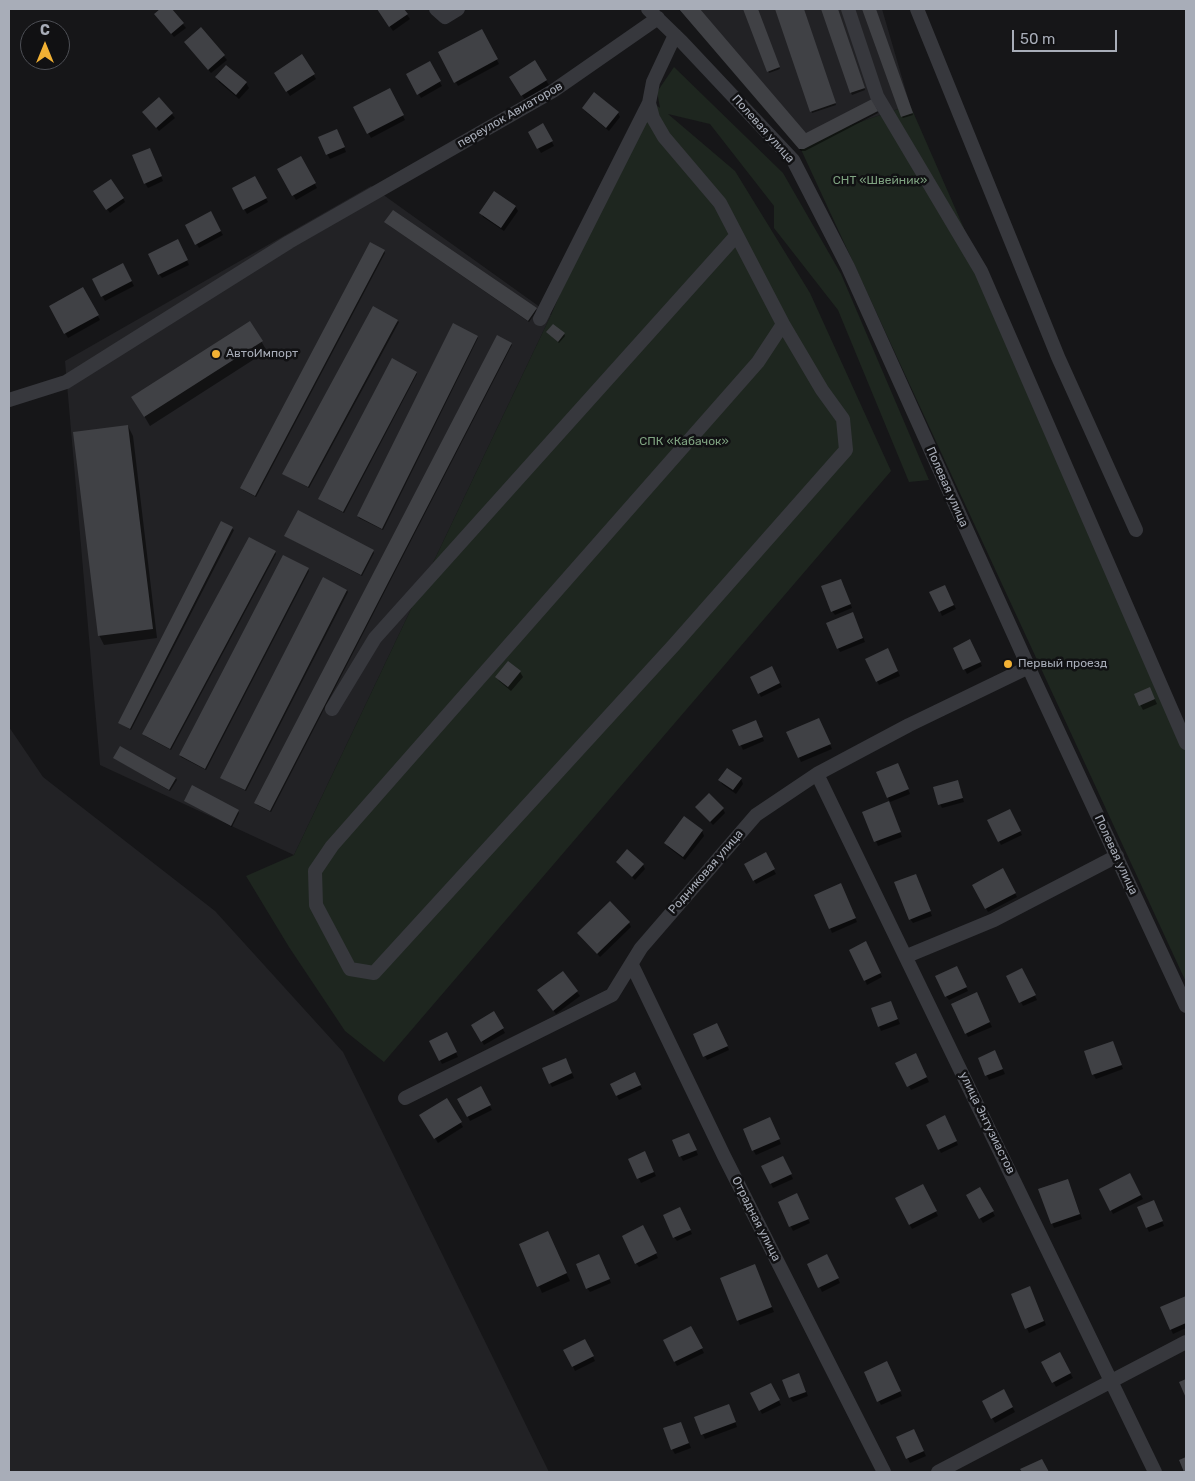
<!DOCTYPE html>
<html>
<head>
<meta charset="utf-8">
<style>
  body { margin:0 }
  #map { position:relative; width:1195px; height:1481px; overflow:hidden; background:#161618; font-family:Rubik,sans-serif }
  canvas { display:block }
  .frame { position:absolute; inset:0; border:10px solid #a8adb8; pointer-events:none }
  .north { position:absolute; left:20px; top:20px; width:50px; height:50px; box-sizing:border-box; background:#111113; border:1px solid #4d4f55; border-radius:50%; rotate:0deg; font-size:14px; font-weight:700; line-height:20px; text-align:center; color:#a8adb8 }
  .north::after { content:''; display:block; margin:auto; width:18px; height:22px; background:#f2b134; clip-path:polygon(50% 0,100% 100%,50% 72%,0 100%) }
  .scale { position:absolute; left:1012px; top:30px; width:105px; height:22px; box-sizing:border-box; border:2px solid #a8adb8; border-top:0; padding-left:6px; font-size:15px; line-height:18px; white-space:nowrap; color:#a8adb8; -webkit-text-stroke:4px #111113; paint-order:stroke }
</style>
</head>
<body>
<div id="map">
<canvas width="1195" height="1481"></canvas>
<div class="frame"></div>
<div class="north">С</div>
<div class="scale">50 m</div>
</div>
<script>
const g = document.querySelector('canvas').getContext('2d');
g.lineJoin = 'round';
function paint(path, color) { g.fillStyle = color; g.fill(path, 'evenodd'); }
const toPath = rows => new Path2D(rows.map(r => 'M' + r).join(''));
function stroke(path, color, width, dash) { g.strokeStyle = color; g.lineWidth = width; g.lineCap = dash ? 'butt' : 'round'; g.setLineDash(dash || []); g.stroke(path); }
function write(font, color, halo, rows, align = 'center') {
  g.font = font + ' Rubik,sans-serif'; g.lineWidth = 5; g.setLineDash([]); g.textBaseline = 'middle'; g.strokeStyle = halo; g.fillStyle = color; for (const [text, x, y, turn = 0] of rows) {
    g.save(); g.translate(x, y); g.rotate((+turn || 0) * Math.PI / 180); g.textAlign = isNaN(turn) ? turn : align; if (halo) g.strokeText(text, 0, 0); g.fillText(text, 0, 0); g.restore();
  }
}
paint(toPath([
  [679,9,882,9,910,105,798,143],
  [371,186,551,315,294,855,100,765,65,361],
  [9,727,43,777,215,911,343,1052,549,1472,9,1472]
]), '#222225');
paint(toPath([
  [674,67,783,173,841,274,929,480,909,482,838,310,774,228,774,206,710,124,668,114,735,171,810,293,891,471,384,1062,345,1031,289,947,246,876,294,855,551,315,645,96,660,108,657,92],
  [910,105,1186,736,1186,982,798,143]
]), '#1e261f');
paint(toPath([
  [162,9,170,9,186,28,174,37,155,14],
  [378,9,403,9,410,19,393,31],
  [680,9,698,9,805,135,872,100,878,113,805,151,801,151],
  [744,9,757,9,780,69,769,73],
  [776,9,803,9,836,105,812,113],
  [822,9,837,9,865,90,852,95,851,93],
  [863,9,879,9,875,10,913,115,903,118,902,117],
  [201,29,227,60,211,73,188,46],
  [482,31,499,64,458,86,440,53],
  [302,56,316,79,290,96,275,73],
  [534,62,549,85,525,100,511,77],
  [429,63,442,86,421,98,408,75],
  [227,66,246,83,249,88,239,99,219,82,217,78],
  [390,90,405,120,371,138,355,108],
  [159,99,175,118,159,131,146,116],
  [583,108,618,113,620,117,609,131,586,112],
  [543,125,554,146,541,153,529,132],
  [339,134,346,152,330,159,327,154],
  [152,154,163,181,148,188,145,183],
  [300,157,317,188,296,200,279,169],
  [255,177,268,202,247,214,233,189],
  [97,195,123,198,125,202,110,213],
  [515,206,518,211,504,231,483,217,481,213],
  [210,213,223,235,199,248,186,225],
  [387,224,536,309,537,311,529,322],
  [180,245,189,265,162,278,159,274],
  [384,251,385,253,256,497,243,490,242,488],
  [123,264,134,286,105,301,93,279],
  [83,288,100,320,68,338,50,306],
  [398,321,399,322,309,488,285,475],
  [250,323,267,351,150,426,133,397],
  [547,332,564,334,565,336,559,343],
  [477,337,478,338,383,530,359,518,358,516],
  [511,344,512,345,271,812,257,805,256,803],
  [416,372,417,374,344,513,320,500,319,499],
  [128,426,133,436,157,638,104,645,99,635],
  [222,522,234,530,131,730,119,723],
  [287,537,373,551,374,553,362,576],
  [275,552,276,554,171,750,145,736,144,734],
  [308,569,309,571,206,770,181,757,180,755],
  [843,584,852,608,835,615,832,611],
  [347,590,348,592,246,791,223,779,222,778],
  [947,591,956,609,942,616,940,611],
  [855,618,865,642,840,652,838,648],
  [972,645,982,666,967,674,954,648],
  [890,654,900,676,879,685,877,681],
  [508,663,520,672,523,677,511,691,499,681,497,677],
  [774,672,782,687,761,697,759,693],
  [1152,693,1157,704,1143,710,1135,695],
  [821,724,832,749,801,762,788,733],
  [758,726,764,741,743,750,734,730],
  [114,758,176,778,177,780,170,791],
  [900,769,910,794,890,802,877,773],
  [741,779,743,784,736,794,722,784,720,780],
  [959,786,964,802,942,808,940,804],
  [185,801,238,811,239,813,232,827],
  [697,807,723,809,725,813,713,825],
  [891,807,902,837,878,846,864,812],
  [1012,815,1022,835,1001,845,999,841],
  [702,831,704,836,685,860,668,847,666,843],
  [765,854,776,874,756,884,745,864],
  [617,862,643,865,645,869,635,880],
  [1003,870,1017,897,988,912,974,885],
  [918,879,932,916,913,923,910,919],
  [843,889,857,922,832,933,830,928],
  [629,923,631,927,600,957,579,933],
  [868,947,882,977,867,985,865,980],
  [562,972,580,996,556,1014,541,995],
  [959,972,968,991,949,1000,946,996],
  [1024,974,1037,1000,1023,1006,1021,1002],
  [978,998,992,1027,968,1037,966,1033],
  [891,1002,900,1024,881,1031,879,1026],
  [494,1013,505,1033,484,1045,473,1025],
  [719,1028,729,1050,707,1060,705,1056],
  [449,1038,458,1057,442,1064,440,1060],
  [1115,1047,1123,1069,1096,1079,1093,1074],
  [997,1056,1005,1074,989,1080,979,1058],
  [918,1059,929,1082,911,1090,897,1063],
  [568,1064,574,1078,552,1087,550,1083],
  [637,1078,642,1089,619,1100,617,1096],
  [480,1088,492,1110,470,1121,459,1099],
  [446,1099,463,1127,438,1143,421,1115],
  [947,1121,958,1145,941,1153,939,1149],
  [772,1123,781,1144,756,1155,753,1150],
  [691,1138,698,1155,683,1161,673,1141],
  [647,1157,656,1176,641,1183,630,1160],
  [785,1162,793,1179,773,1188,763,1167],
  [1129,1174,1143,1199,1113,1214,1100,1189],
  [922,1185,938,1216,912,1229,896,1199],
  [1070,1185,1082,1219,1054,1228,1040,1190],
  [980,1189,995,1216,983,1223,967,1196],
  [799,1199,810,1223,793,1231,779,1203],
  [1156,1206,1164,1226,1149,1232,1138,1208],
  [682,1213,692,1234,677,1241,674,1237],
  [645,1231,658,1258,639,1267,636,1263],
  [551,1240,570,1281,542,1293,539,1286],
  [601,1260,611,1283,590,1292,587,1288],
  [829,1260,840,1283,822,1292,809,1264],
  [757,1270,774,1312,740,1325,721,1279],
  [1032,1292,1046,1325,1029,1333,1012,1295],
  [1186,1297,1186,1328,1173,1334,1161,1308],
  [693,1332,704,1353,677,1366,664,1341],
  [585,1340,595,1361,575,1371,565,1350],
  [1059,1354,1073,1378,1056,1387,1043,1363],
  [889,1367,902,1396,881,1405,879,1401],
  [799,1375,808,1396,793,1402,790,1398],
  [770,1385,781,1405,762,1414,752,1394],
  [1004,1391,1015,1412,995,1423,983,1402],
  [731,1410,737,1427,705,1439,696,1418],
  [681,1423,691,1448,675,1454,672,1449],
  [916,1435,926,1456,910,1463,898,1438]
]), '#0007');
paint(toPath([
  [160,9,172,9,184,23,171,34,154,14],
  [377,9,404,9,408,14,389,27],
  [679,9,700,9,806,133,872,99,878,111,804,149,799,149],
  [743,9,758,9,780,67,767,72],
  [775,9,804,9,836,103,810,112],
  [821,9,838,9,865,88,850,93],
  [862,9,876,9,913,113,901,117],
  [201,27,225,55,208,70,184,42],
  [482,29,498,59,454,83,438,52],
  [302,54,315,74,286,92,274,73],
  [535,60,547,80,521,96,509,77],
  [430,61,441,81,417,95,406,74],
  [226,65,247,82,236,95,215,77],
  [390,88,404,115,367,134,353,107],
  [594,92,619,112,606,128,582,108],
  [159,97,173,113,156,128,142,112],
  [543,123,553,141,537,149,528,132],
  [337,129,345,147,326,155,318,137],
  [150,148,162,176,144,184,132,155],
  [301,156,316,183,292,196,277,169],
  [255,176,267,198,243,210,232,188],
  [111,179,124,198,106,210,93,191],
  [494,191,516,206,501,228,479,213],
  [393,210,537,308,528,321,384,222],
  [211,211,221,231,195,245,185,225],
  [178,239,188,260,158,275,148,254],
  [370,242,385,250,255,496,240,488],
  [123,263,132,281,101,297,92,279],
  [83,287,99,315,64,334,49,306],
  [373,306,398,320,308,487,282,474],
  [250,321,263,341,144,417,131,397],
  [453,323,478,336,382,529,357,516],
  [553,324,565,333,558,342,546,332],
  [497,335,512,343,270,811,254,803],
  [392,358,417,372,343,512,318,499],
  [128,425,153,629,98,636,73,432],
  [298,510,374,550,361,575,284,536],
  [221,521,233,527,130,729,118,723],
  [249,537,276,551,170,749,142,734],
  [283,555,309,568,205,769,179,755],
  [323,577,347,590,245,790,220,778],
  [841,579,851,604,831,612,821,586],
  [945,585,954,605,939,612,929,592],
  [853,612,863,638,837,649,826,623],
  [970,639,981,662,963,670,953,648],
  [888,648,898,671,876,682,865,659],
  [508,661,521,671,508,687,495,677],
  [772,666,780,683,758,694,750,677],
  [1150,687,1155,699,1139,706,1134,694],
  [819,718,831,744,798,758,786,732],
  [756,720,763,737,739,746,732,730],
  [120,746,176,778,169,790,113,758],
  [898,763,909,789,887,798,876,772],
  [727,768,742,778,733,790,718,780],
  [958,780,963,798,938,805,933,787],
  [192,785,239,810,231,826,184,801],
  [709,793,724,808,710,822,695,807],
  [889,801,901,832,874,842,862,812],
  [1010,809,1021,831,998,842,987,820],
  [684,816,703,830,683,857,664,843],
  [627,849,644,864,632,877,616,862],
  [766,852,775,869,753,881,744,864],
  [1003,868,1016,893,985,909,972,885],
  [916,874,931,911,909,920,894,882],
  [841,883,856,918,829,929,814,895],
  [610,901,630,922,597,954,577,933],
  [866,941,881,973,864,981,849,950],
  [957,966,967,987,945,997,935,976],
  [1022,968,1036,995,1019,1003,1006,976],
  [563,971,578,991,553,1011,537,990],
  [977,992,990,1022,965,1034,951,1004],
  [891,1001,898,1019,878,1027,871,1008],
  [494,1011,504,1028,481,1042,471,1025],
  [717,1023,728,1046,703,1057,693,1034],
  [447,1032,457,1052,439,1061,429,1041],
  [1113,1041,1122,1065,1092,1075,1084,1051],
  [995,1050,1003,1069,985,1076,978,1058],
  [916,1053,927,1077,907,1087,895,1063],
  [566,1058,572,1073,549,1084,542,1068],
  [635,1072,641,1085,616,1096,610,1084],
  [481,1086,491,1105,467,1117,457,1099],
  [447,1098,462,1122,434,1139,419,1115],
  [945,1115,957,1141,938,1150,926,1125],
  [770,1117,780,1139,752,1151,743,1129],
  [689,1133,697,1150,679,1157,672,1140],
  [645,1151,654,1172,637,1179,628,1159],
  [783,1156,792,1174,770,1184,761,1166],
  [1130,1173,1141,1195,1110,1211,1099,1189],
  [1068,1179,1080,1214,1051,1224,1038,1189],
  [923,1184,937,1211,909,1225,895,1198],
  [980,1187,994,1211,979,1219,966,1195],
  [797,1193,809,1219,789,1227,778,1202],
  [1154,1200,1163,1221,1146,1228,1137,1207],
  [680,1207,691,1230,673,1238,663,1215],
  [643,1225,657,1253,635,1264,622,1236],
  [548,1231,567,1273,537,1287,519,1244],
  [599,1254,610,1279,586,1289,576,1264],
  [827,1254,839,1278,818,1288,807,1264],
  [755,1264,772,1307,737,1321,720,1278],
  [1030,1286,1044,1321,1025,1329,1011,1294],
  [1186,1296,1186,1323,1170,1330,1160,1307],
  [691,1326,703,1348,674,1362,663,1340],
  [585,1339,594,1356,572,1367,563,1350],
  [1060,1352,1071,1373,1052,1383,1041,1362],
  [887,1361,901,1391,877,1402,864,1372],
  [799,1373,806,1392,789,1398,782,1380],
  [1186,1379,1186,1398,1179,1382],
  [771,1383,780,1400,759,1411,750,1393],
  [1004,1389,1013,1407,991,1419,982,1401],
  [729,1404,736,1422,701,1435,694,1417],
  [681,1422,689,1443,671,1450,663,1428],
  [914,1429,924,1451,906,1459,896,1437],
  [1186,1457,1186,1472,1184,1472,1179,1460],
  [1042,1459,1049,1472,1022,1472,1020,1469]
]), '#404145');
stroke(toPath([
  [436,9,445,17,458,9],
  [648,9,682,42,793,160,848,267,1033,677,1186,1006],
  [848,9,877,96,981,271,1186,743],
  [917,9,1058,357,1136,530],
  [675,35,653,82,649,103,653,118,664,137,720,203,783,324,822,390,843,419,846,450,674,645,374,973,350,969,316,905,315,871,332,846,758,362,783,324],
  [540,319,649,103],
  [9,400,66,382,289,242,553,91,658,18],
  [332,709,375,638,736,236],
  [817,774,1155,1472],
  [907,956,994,920,1117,856],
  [632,965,724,1156,884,1472],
  [405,1098,612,995,641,948,756,815,817,774,909,725,1029,667],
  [938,1472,1186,1342]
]), '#37383d', 14);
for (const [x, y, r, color] of [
  [216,354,5,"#f2b134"],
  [1008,664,5,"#f2b134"]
]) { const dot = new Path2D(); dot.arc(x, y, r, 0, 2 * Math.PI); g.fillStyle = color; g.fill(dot); stroke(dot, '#111113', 2); }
write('12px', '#a8adb8', '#111113', [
  ["переулок Авиаторов",510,115,-30],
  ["Полевая улица",763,129,48],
  ["Полевая улица",947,487,66],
  ["Полевая улица",1116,855,65],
  ["Родниковая улица",706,872,-49],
  ["улица Энтузиастов",987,1123,64],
  ["Отрадная улица",756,1219,63]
]);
write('12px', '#7fa381', '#111113', [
  ["СНТ «Швейник»",880,181],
  ["СПК «Кабачок»",684,442]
]);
write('12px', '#a8adb8', '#111113', [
  ["АвтоИмпорт",226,354],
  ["Первый проезд",1018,664]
], 'left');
</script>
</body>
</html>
